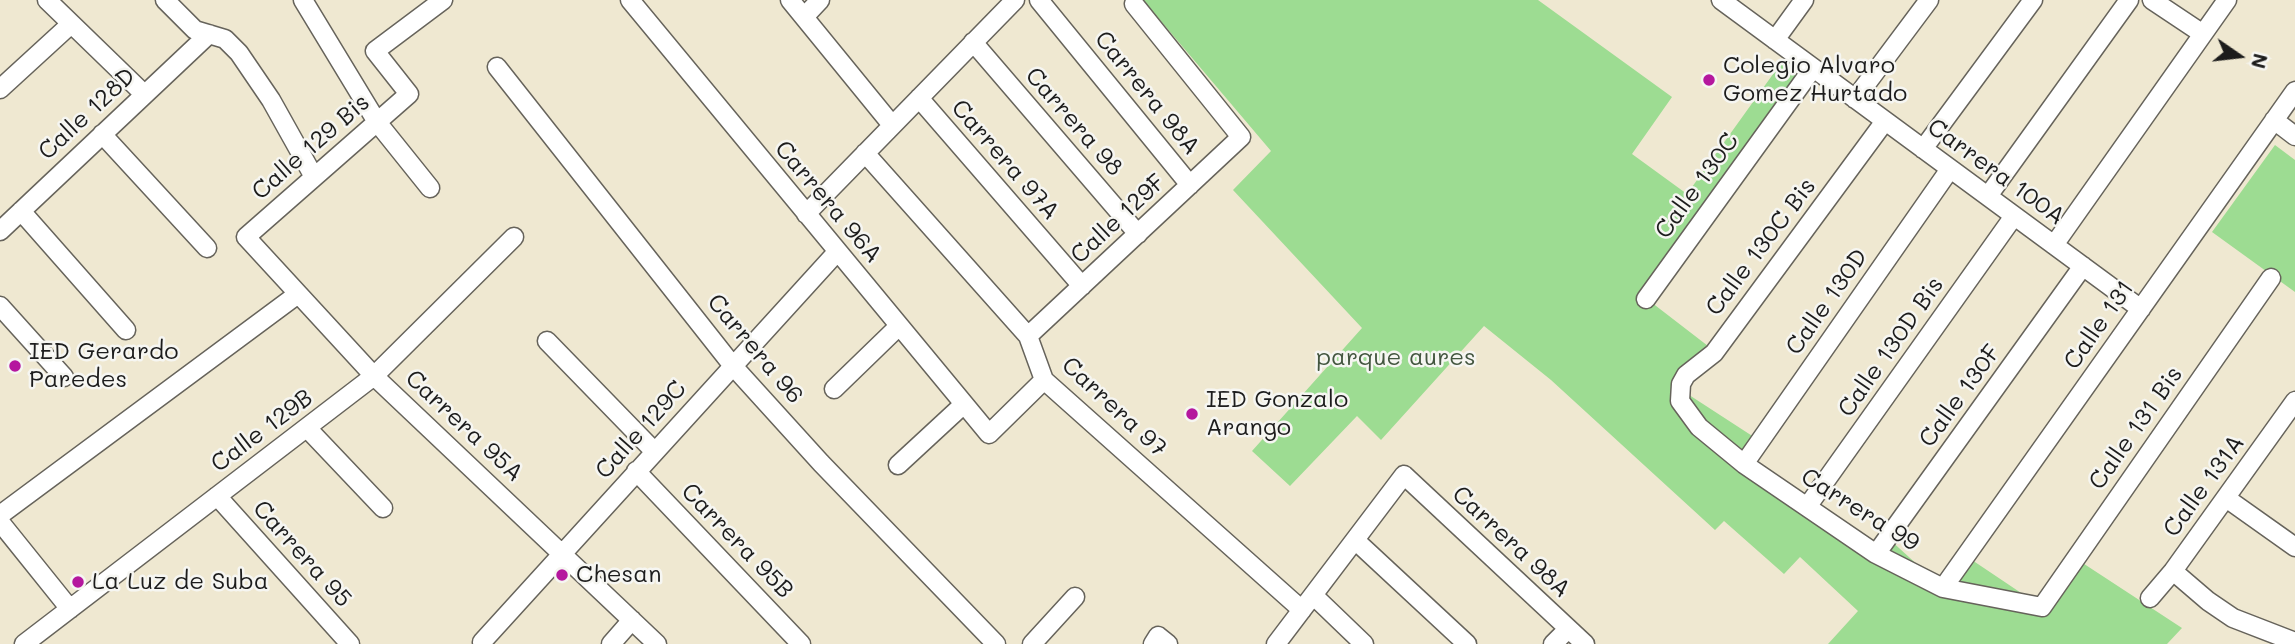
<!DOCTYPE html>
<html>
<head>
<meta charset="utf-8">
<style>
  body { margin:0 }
  #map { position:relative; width:2295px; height:644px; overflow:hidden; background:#efe8d1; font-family:Mali,sans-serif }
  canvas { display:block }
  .north { position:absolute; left:2204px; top:21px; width:70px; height:70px; -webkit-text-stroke:5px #f6f6f2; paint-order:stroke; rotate:104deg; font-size:19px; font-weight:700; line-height:28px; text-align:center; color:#1c1c1c }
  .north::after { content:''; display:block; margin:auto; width:24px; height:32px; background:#1c1c1c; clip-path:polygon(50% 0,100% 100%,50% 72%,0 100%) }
</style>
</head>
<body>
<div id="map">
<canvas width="2295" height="644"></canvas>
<div class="north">N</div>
</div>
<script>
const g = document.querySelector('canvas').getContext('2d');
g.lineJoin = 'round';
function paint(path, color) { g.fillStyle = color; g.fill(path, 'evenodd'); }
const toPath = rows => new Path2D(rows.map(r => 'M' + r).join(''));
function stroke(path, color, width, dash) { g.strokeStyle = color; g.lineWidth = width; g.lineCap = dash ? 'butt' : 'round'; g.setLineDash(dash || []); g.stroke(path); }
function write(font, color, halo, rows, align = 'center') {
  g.font = font + ' Mali,sans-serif'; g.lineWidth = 5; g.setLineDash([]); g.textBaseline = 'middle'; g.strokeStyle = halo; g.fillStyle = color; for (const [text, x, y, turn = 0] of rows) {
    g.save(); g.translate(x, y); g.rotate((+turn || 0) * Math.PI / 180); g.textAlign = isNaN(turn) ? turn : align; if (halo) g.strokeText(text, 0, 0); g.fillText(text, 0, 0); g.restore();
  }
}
paint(toPath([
  [1143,0,1538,0,1672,97,1632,154,1687,194,1781,63,1803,81,1647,299,1721,356,1683,391,1760,441,1744,463,1876,554,1888,538,1943,588,1966,556,2042,607,2075,558,2182,628,2167,644,1828,644,1858,611,1800,557,1784,574,1724,521,1715,530,1551,380,1484,326,1381,440,1357,416,1290,486,1252,451,1362,328,1233,190,1271,151],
  [2275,145,2295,160,2295,292,2212,232]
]), '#9ddc92');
const minor = toPath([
  [47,0,144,94],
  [165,0,195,30,225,39,239,53,271,100,314,177],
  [303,0,377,122,430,188],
  [443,0,375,51,409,94,246,237,374,376,657,644],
  [630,0,989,434,1044,380],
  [790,0,892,125],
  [1039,0,1190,185],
  [1721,0,2141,309],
  [2152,0,2203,34],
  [805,16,820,0],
  [1775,40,1804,0],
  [973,42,1138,234],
  [497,67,733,366,821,463,996,644],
  [0,89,71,24],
  [919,98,1082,286],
  [1855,99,1929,0],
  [2274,120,2295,136],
  [1885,121,1714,353,1686,375,1681,384,1680,401,1699,427,1744,464,1876,554,1943,588,2042,607,2271,278],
  [102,134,207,248],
  [1923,149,2033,0],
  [865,153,1028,336,1044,380,1302,610],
  [1988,196,2129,0],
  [21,211,126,330],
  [806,214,1015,0],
  [0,231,209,34],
  [2054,245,2227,0],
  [1646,299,1813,68],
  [0,306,64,377],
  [1028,336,1241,137,1134,4],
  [547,341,654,451],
  [834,389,899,326],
  [307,428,383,508],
  [1744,464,1950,169],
  [898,465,964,404],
  [636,471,801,644],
  [217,496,350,644],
  [2226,498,2295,547],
  [1807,507,2014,216],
  [0,515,298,294],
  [0,522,70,609],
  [1355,540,1467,644],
  [1876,554,2083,266],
  [2173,571,2208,601,2233,618,2295,642],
  [1943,588,2295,91],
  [1313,595,1364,644],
  [2150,598,2173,571,2295,401],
  [482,642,837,252],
  [24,644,374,376,514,237],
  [611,644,632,620],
  [1032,644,1075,597],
  [1153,644,1158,636,1168,644],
  [1276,644,1404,475,1585,644],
  [1553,644,1568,629]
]);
stroke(minor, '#66635b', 21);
stroke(minor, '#fff', 18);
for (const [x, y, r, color] of [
  [1709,80,7,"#b5179e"],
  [15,366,7,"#b5179e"],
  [1192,414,7,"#b5179e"],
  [562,575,7,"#b5179e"],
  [78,582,7,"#b5179e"]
]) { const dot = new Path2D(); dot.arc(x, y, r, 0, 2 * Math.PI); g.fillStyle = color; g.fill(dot); stroke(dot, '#f6f6f2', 2.5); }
write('24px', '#1c1c1c', '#f6f6f2', [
  ["Colegio Alvaro",1723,66],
  ["Gomez Hurtado",1723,94],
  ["IED Gerardo",29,352],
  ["Paredes",29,380],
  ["IED Gonzalo",1206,400],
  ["Arango",1206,428],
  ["Chesan",576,575],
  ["La Luz de Suba",92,582]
], 'left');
write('24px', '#1c1c1c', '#f6f6f2', [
  ["Carrera 98A",1147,93,51],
  ["Calle 128D",87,114,-43],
  ["Carrera 98",1074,122,49],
  ["Calle 129 Bis",311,147,-41],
  ["Carrera 97A",1005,160,49],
  ["Carrera 100A",1996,172,36],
  ["Calle 130C",1697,186,-54],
  ["Carrera 96A",828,202,50],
  ["Calle 129F",1118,219,-43],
  ["Calle 130C Bis",1761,247,-53],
  ["Calle 130D",1827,302,-55],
  ["Calle 131",2099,325,-55],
  ["Calle 130D Bis",1891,347,-55],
  ["Carrera 96",755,349,50],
  ["Calle 130F",1960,396,-54],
  ["Carrera 97",1114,407,43],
  ["Carrera 95A",464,426,43],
  ["Calle 131 Bis",2136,428,-55],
  ["Calle 129C",641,430,-48],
  ["Calle 129B",262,431,-37],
  ["Calle 131A",2204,486,-54],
  ["Carrera 99",1860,510,32],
  ["Carrera 95B",737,541,46],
  ["Carrera 98A",1511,542,43],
  ["Carrera 95",302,554,48]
]);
write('24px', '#43563f', '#f6f6f2', [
  ["parque aures",1396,358]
]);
</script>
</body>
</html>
